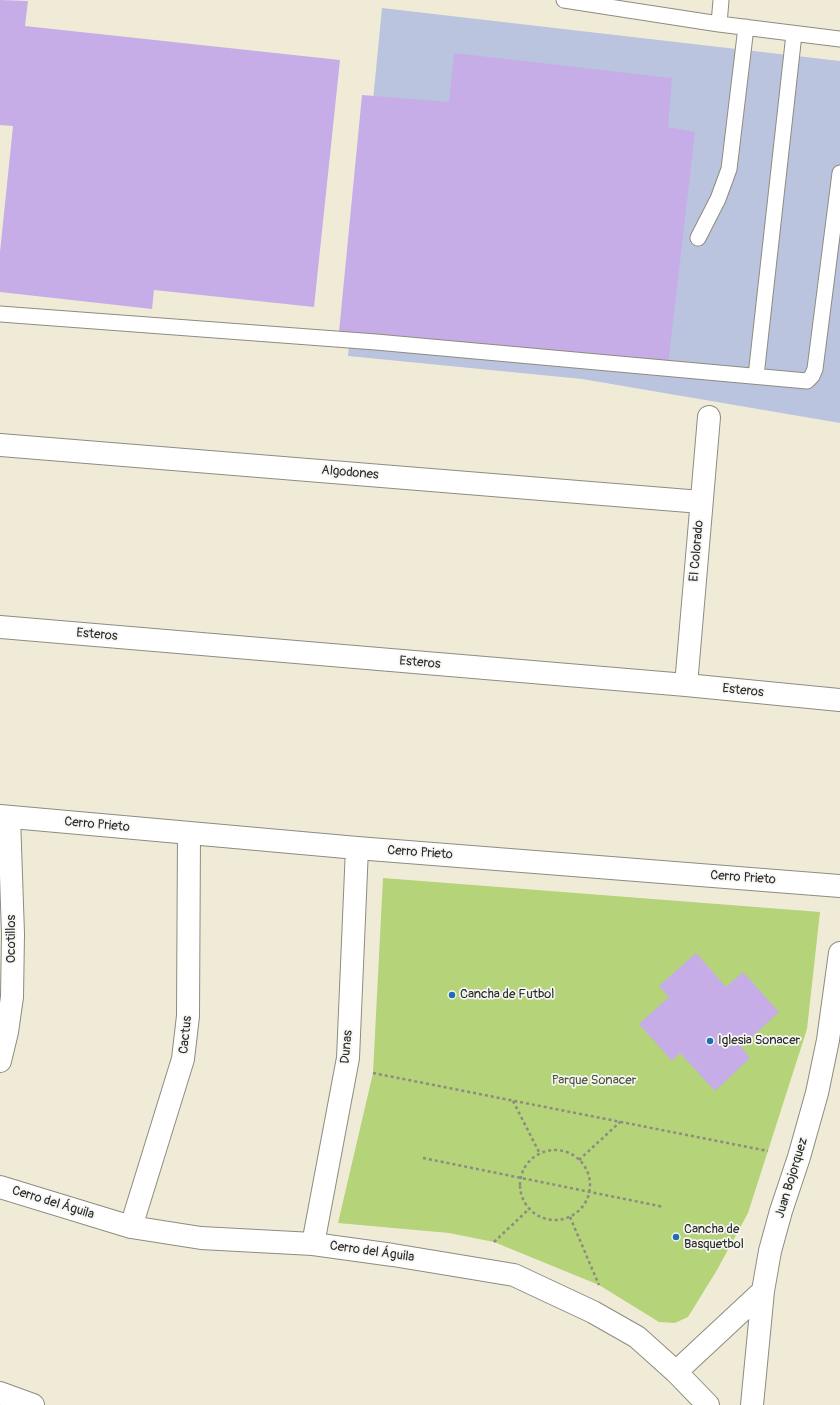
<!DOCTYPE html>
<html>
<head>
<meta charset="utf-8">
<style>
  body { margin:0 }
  canvas { display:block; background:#f0ebd7 }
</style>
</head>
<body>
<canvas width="840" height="1405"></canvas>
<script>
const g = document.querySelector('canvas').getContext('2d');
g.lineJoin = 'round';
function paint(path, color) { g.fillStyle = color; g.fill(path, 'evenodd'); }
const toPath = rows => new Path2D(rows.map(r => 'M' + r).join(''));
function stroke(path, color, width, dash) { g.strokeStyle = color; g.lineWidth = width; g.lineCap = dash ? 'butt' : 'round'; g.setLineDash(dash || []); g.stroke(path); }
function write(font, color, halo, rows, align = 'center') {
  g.font = font + ' Pangolin,sans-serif'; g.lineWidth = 3.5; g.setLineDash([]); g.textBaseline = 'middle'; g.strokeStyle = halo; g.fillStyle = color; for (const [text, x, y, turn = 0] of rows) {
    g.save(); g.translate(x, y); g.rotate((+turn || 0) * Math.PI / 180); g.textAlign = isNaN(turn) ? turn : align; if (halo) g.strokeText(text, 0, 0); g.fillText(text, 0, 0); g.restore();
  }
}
paint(toPath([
  [382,8,840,61,840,423,582,379,348,356]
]), '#bac4de');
paint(toPath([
  [383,878,820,912,807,1029,748,1213,717,1270,688,1317,675,1323,659,1322,599,1285,494,1242,449,1233,338,1223,373,1073]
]), '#b5d379');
paint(toPath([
  [0,0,28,1,25,26,340,60,314,307,154,290,152,309,0,292,0,252,13,126,0,125],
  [454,53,672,78,668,127,695,132,668,365,339,332,362,95,449,102],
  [696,953,726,987,743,972,779,1012,741,1047,750,1058,715,1091,680,1053,672,1061,639,1024,669,997,659,986]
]), '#c6ade8');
const lane = toPath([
  [564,0,719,24,840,39],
  [719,24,721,0],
  [698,238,718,199,729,169,746,27],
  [0,314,376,342,807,381,812,376,815,369,840,173],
  [756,376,794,34]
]);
const street = toPath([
  [0,445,701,502],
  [0,627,686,685,840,700],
  [686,685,709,417],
  [0,816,357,848,840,886],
  [0,1061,7,1032,12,997,13,934,9,817],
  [0,1187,131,1227,201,1238,313,1244,393,1255,514,1275,593,1312,637,1337,676,1372,708,1405],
  [131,1227,183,1059,188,1016,189,834],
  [313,1244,348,1058,357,848],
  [676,1372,763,1291],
  [0,1393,33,1405],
  [752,1405,763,1291,770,1251,781,1211,799,1157,817,1093,828,1040,840,953]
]);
stroke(lane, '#8e8b81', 17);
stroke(street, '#8e8b81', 24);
stroke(toPath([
  [373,1073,768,1151],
  [513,1101,540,1154],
  '520 1185a35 35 0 1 1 70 0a35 35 0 1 1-70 0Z',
  [423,1158,664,1207],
  [579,1160,620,1122],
  [570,1217,599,1285],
  [494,1242,529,1209]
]), '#8e8b81', 2.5, [3, 3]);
stroke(lane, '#fff', 15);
stroke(street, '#fff', 22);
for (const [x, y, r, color] of [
  [452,995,4,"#1f6fb2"],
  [710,1041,4,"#1f6fb2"],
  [676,1237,4,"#1f6fb2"]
]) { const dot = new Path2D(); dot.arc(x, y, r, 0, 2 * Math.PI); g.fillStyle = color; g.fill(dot); stroke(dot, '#f6f6f2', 1.5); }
write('13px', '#2b2b2b', '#f6f6f2', [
  ["Algodones",350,473,5],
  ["El Colorado",697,551,-85],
  ["Esteros",97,635,5],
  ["Esteros",420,663,5],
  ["Esteros",743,691,6],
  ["Cerro Prieto",97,825,5],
  ["Cerro Prieto",420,853,4],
  ["Cerro Prieto",743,878,4],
  ["Ocotillos",12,939,-90],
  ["Cactus",186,1035,-84],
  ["Dunas",347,1047,-85],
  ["Juan Bojorquez",792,1178,-73],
  ["Cerro del Águila",53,1203,17],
  ["Cerro del Águila",372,1252,8]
]);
write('13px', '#2b2b2b', '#f6f6f2', [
  ["Cancha de Futbol",460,995],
  ["Iglesia Sonacer",718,1041],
  ["Cancha de",684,1230],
  ["Basquetbol",684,1245]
], 'left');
write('13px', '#4e553e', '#f6f6f2', [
  ["Parque Sonacer",594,1081]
]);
</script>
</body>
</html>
